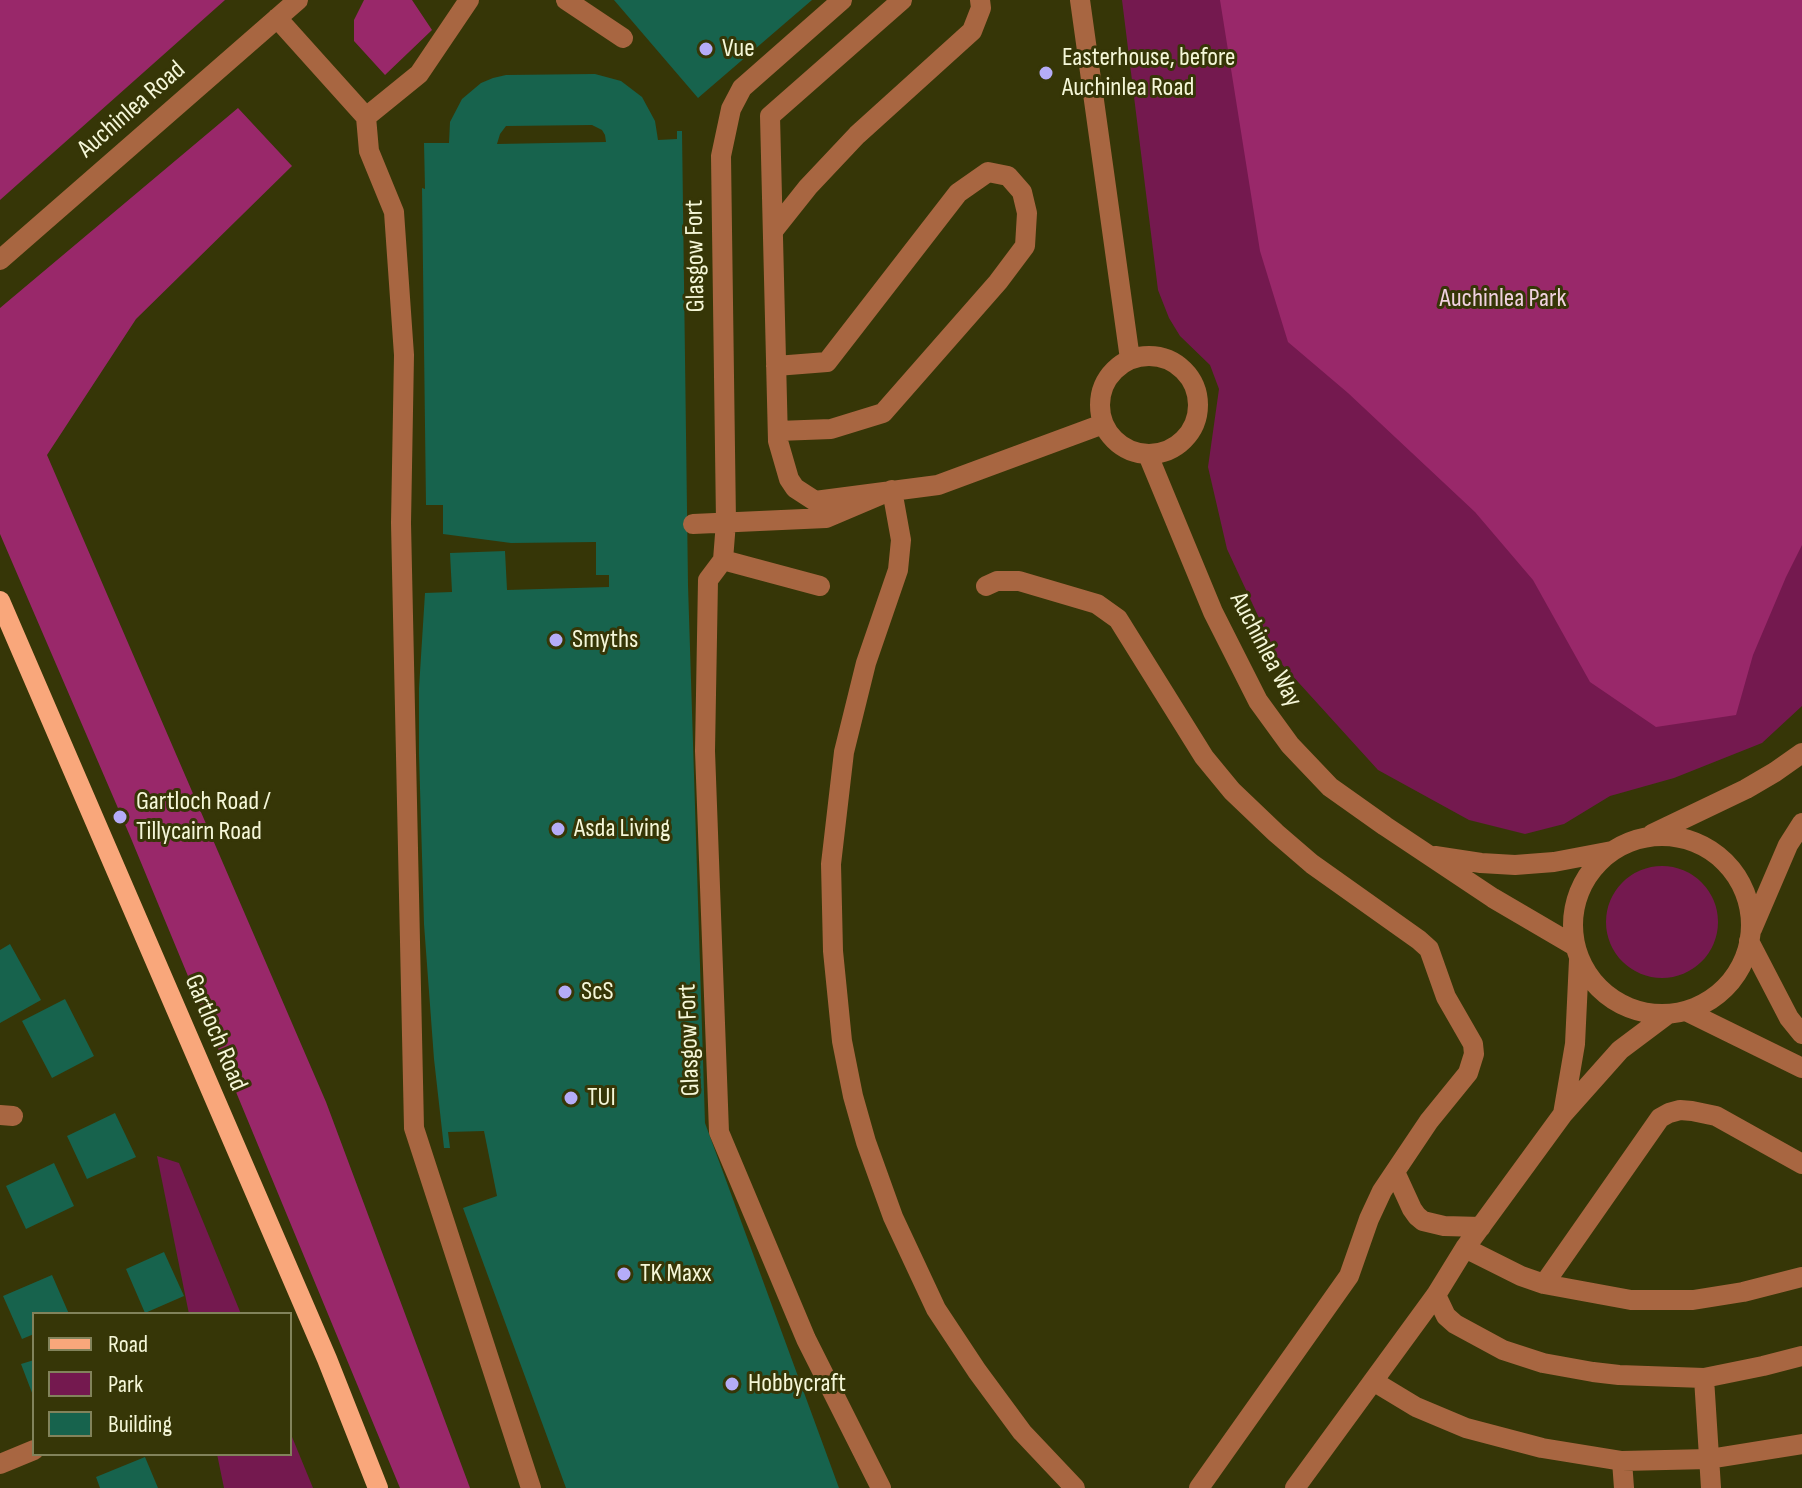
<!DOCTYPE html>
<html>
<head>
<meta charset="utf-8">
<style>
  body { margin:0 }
  #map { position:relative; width:1802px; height:1488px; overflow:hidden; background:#363607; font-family:"Sofia Sans Condensed",sans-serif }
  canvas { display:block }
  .legend { position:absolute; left:32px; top:1312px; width:260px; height:144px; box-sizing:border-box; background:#363607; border:2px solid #82835b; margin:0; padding:10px 14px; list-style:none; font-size:24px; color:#f5f7d8 }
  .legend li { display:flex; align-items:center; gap:16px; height:40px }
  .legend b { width:40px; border:2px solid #82835b }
</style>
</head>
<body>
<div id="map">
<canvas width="1802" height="1488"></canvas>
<ul class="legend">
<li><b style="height:10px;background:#f9a77b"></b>Road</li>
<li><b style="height:22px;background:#74194f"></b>Park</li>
<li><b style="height:22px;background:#17634d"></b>Building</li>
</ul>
</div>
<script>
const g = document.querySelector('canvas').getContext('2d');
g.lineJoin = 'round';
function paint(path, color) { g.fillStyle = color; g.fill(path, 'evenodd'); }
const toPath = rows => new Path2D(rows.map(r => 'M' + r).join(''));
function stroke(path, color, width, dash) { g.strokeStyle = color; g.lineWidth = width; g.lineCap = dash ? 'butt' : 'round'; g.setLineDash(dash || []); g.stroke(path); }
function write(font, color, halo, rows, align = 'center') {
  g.font = font + ' "Sofia Sans Condensed",sans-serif'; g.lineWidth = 6; g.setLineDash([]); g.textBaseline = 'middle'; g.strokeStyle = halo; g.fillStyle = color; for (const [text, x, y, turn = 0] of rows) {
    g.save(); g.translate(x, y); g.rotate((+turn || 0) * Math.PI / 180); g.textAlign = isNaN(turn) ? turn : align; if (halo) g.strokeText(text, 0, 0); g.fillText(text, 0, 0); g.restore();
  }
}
paint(toPath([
  [1122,0,1802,0,1802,706,1762,743,1674,778,1610,796,1564,824,1525,834,1469,820,1378,770,1279,661,1227,549,1208,467,1219,389,1210,365,1180,336,1169,318,1158,290],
  '1606 922a56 56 0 1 1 112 0a56 56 0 1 1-112 0Z',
  [157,1156,179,1163,241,1314,189,1314],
  [290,1432,313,1488,224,1488,217,1454,290,1454]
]), '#74194f');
paint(toPath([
  [0,0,225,0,0,200],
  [364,0,412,0,432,30,385,75,354,41,354,20],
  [1220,0,1802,0,1802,545,1786,577,1753,655,1736,715,1656,727,1590,682,1533,580,1475,512,1348,393,1288,342,1260,251],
  [238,108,292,166,136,319,47,455,326,1102,470,1488,400,1488,130,836,0,534,0,308]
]), '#99286a');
paint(toPath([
  [614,0,812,0,698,98],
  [595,74,621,81,642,97,655,121,658,140,677,139,677,131,682,131,688,585,705,1123,839,1488,566,1488,463,1208,497,1196,484,1131,448,1132,450,1148,444,1148,434,1059,424,924,419,754,419,688,425,593,452,592,450,553,505,551,507,590,609,587,609,575,596,575,596,542,511,543,443,534,443,505,426,505,422,188,425,189,424,143,449,143,450,122,462,99,481,83,493,78,506,75],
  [592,125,602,130,605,135,606,142,497,144,500,134,506,126],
  [10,944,41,1000,0,1023,0,950],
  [65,999,94,1056,52,1078,22,1021],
  [115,1113,136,1157,87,1179,67,1136],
  [54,1163,74,1206,26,1229,6,1186],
  [164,1252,184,1296,145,1313,126,1269],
  [52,1275,69,1314,34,1314,34,1334,22,1339,3,1296],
  [34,1360,34,1398,21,1364],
  [145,1457,158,1488,100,1488,96,1477]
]), '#17634d');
stroke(toPath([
  [566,0,623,38],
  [842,0,742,88,731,109,721,156,726,522,723,560,708,580,705,751,719,1132,806,1339,881,1488],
  [902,0,770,116,778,441,789,479,795,488,815,501,938,485,1103,424],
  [1080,0,1130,359],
  [277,18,366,117,369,151,394,212,404,355,401,523,414,1128,531,1488],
  [366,117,419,74,469,0],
  [773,231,808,187,857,135,972,31,981,8,980,0],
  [0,260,298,0],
  '1100 405a49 49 0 1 1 98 0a49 49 0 1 1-98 0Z',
  [776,366,827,362,958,193,988,172,1008,176,1022,192,1027,213,1025,246,998,282,883,413,831,429,778,431],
  [1148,455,1213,612,1258,701,1290,745,1330,787,1385,826,1493,898,1575,946],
  [693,524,826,518,892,490,901,540,898,570,866,663,844,752,831,864,833,951,842,1041,853,1096,866,1142,893,1217,936,1309,977,1371,1022,1432,1075,1488],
  [723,560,820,586],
  [986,586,997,581,1019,581,1097,604,1118,619,1204,757,1232,791,1276,833,1312,864,1419,940,1429,949,1446,997,1473,1044,1474,1054,1468,1073,1429,1121,1382,1191,1369,1219,1349,1276,1199,1488],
  [1652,834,1746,789,1775,772,1802,753],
  '1573 925a89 89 0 1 1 178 0a89 89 0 1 1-178 0Z',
  [1435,856,1481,863,1515,865,1554,862,1612,851],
  [1752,929,1788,845,1802,823],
  [1749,941,1789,1018,1802,1034],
  [1686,1011,1802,1068],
  [1563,1114,1575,1044,1579,960],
  [0,1115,13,1116],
  [1395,1172,1412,1209,1417,1216,1423,1221,1444,1226,1481,1227],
  [1465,1248,1521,1276,1544,1284,1631,1300,1693,1300,1743,1292,1802,1277],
  [1544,1284,1660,1118,1669,1113,1680,1110,1692,1111,1716,1116,1802,1164],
  [1436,1295,1446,1316,1455,1324,1503,1350,1543,1363,1593,1372,1619,1375,1704,1378,1763,1366,1802,1356],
  [1704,1378,1711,1488],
  [1373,1381,1416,1407,1466,1428,1542,1448,1622,1461,1624,1488],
  [1622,1461,1709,1459,1802,1444],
  [0,1464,34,1450],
  [1295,1488,1436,1295,1465,1248,1563,1114,1620,1050,1668,1014]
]), '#a86641', 20);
stroke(toPath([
  [0,601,327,1359,378,1488]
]), '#f9a77b', 20);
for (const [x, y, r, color] of [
  [706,49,8,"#b5acf8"],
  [1046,73,8,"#b5acf8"],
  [556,640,8,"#b5acf8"],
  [120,817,8,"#b5acf8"],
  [558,829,8,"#b5acf8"],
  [565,992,8,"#b5acf8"],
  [571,1098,8,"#b5acf8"],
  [624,1274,8,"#b5acf8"],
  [732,1384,8,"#b5acf8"]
]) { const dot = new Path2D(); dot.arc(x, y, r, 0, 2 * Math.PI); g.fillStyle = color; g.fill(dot); stroke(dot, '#363607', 3); }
write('26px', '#f5f7d8', '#363607', [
  ["Vue",722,49],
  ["Easterhouse, before",1062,58],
  ["Auchinlea Road",1062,88],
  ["Smyths",572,640],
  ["Gartloch Road /",136,802],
  ["Tillycairn Road",136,832],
  ["Asda Living",574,829],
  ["ScS",581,992],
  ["TUI",587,1098],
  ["TK Maxx",640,1274],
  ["Hobbycraft",748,1384]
], 'left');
write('26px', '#f5f7d8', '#363607', [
  ["Auchinlea Road",132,110,-41],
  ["Glasgow Fort",696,256,-91],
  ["Auchinlea Way",1265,650,62],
  ["Gartloch Road",215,1033,67],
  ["Glasgow Fort",690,1040,-92]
]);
write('26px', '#f0d1df', '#363607', [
  ["Auchinlea Park",1503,299]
]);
</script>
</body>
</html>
